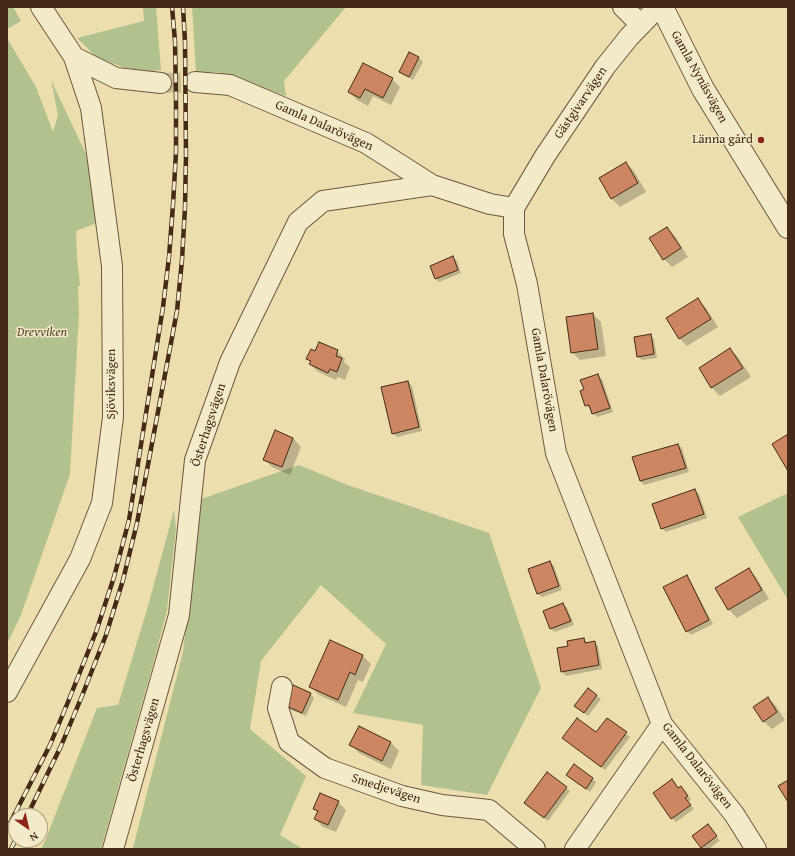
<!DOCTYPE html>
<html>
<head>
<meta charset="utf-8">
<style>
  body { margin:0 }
  #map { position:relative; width:795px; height:856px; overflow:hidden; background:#ecdeae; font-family:"Gentium Book Plus",serif }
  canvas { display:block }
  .frame { position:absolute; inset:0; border:8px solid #442a17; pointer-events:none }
  .north { position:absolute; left:8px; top:808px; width:40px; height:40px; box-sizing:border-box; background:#f3eaca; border:1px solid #ad9d82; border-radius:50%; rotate:146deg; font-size:11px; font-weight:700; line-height:16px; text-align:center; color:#442a17 }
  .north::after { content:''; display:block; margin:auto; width:14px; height:18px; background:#8f2418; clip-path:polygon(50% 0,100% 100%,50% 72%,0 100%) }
</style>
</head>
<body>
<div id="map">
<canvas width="795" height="856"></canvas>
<div class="frame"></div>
<div class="north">N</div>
</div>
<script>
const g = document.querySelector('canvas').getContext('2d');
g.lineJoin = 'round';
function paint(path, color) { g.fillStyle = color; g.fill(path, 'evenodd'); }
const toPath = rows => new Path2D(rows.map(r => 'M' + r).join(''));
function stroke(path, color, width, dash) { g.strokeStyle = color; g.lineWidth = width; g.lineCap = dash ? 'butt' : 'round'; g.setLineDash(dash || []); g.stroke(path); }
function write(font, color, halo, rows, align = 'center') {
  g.font = font + ' "Gentium Book Plus",serif'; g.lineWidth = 3; g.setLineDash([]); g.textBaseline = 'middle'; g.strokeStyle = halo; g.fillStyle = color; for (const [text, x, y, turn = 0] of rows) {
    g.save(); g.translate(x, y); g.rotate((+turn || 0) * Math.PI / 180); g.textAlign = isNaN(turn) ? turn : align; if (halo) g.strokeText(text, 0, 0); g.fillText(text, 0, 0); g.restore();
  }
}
paint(toPath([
  [7,7,13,7,21,21,7,29],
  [143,7,156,7,161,70,151,71,125,68,96,57,77,38,144,21],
  [192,7,346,7,284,81,286,96,217,72,196,72],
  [7,38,36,87,53,132,58,115,51,80,86,154,99,222,76,231,77,258,80,285,78,287,79,314,70,474,21,615,7,644],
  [299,465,345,484,489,533,541,688,487,795,421,785,423,725,353,713,386,644,321,585,261,661,250,729,306,776,280,835,303,849,134,849,133,848,183,652,201,499],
  [788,493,788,600,738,517],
  [174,510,176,529,167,610,155,657,101,849,41,849,45,841,97,708,118,705,148,606]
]), '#b2c28f');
paint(toPath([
  [410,53,419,58,423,62,413,80,404,75,400,72],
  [392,79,400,87,391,105,373,96,368,106,357,100,349,92],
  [626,163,634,171,646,192,620,207,612,199,600,178],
  [667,228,675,236,688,257,672,267,664,259,650,238],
  [453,257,457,261,461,273,439,282,435,278],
  [698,299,706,308,718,327,687,346,679,338],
  [593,314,601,322,606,356,580,360,572,352],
  [650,335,654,339,657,358,642,360,638,357],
  [730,349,738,357,751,377,720,396,712,388,700,368],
  [337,351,345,359,344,362,350,367,345,380,338,377,336,380,318,372,310,364,311,362,308,359,316,353],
  [598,375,602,379,613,412,597,417,593,413,591,409,590,409,586,405,585,390],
  [408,382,412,386,422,431,397,437,393,433],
  [275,431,293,438,301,447,290,475,272,467,264,459],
  [678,445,682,448,689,472,644,485,640,481,634,458],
  [695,490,699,494,707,518,666,532,662,528],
  [550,562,554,566,562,590,542,597,538,594],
  [748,569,756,577,769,599,737,618,729,610,716,588],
  [687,576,690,580,713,624,691,635,687,631],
  [563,604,567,608,574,625,555,632,551,629,544,611],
  [583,639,588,643,594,642,598,646,602,669,566,676,562,672,569,647],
  [331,642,363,656,371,664,363,682,358,680,346,707,319,695,311,687],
  [294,686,311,694,314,698,306,716,289,709,286,705],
  [588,689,601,699,588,716,579,709],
  [768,698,776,706,785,720,772,729,763,721],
  [607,719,630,737,605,770,563,738,596,734],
  [359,728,391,743,399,751,391,769,359,753,351,745],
  [574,765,593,779,596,782,590,792,571,779,567,775],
  [672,780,679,789,681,788,685,791,691,800,688,802,694,809,676,822,672,818,654,793],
  [566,788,570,791,548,821,530,807],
  [338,802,346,810,336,832,323,827,315,819,318,812,314,809],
  [710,828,720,841,720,840,709,849,704,849,694,837]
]), '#0003');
const building = toPath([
  [409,52,419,57,409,77,399,72,409,52],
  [363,63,393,78,383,98,365,89,360,98,348,92,363,63],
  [626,162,638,183,611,199,599,178,626,162],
  [667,227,681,248,663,260,649,238,667,227],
  [453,256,458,270,435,279,430,266,453,256],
  [698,298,711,319,679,339,666,318,698,298],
  [593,313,598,349,571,353,566,317,593,313],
  [651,334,654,354,637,357,634,337,651,334],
  [319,342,338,350,336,356,342,358,337,372,330,369,328,373,309,364,311,361,306,359,311,349,315,351,319,342],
  [730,348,743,368,711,388,699,368,730,348],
  [598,374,610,408,592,414,589,405,585,406,580,391,584,389,580,380,598,374],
  [408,381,419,427,392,434,381,387,408,381],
  [275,430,293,438,282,467,263,460,275,430],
  [788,434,788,471,772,444,788,434],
  [678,444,686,468,640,481,632,457,678,444],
  [695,489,704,514,661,529,652,504,695,489],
  [550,561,559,586,537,594,528,569,550,561],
  [749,568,762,590,728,610,715,588,749,568],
  [687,575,709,620,686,632,663,587,687,575],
  [563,603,571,621,550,629,543,611,563,603],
  [584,638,585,643,595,641,599,665,561,672,557,648,568,646,567,641,584,638],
  [330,640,363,655,355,675,350,672,338,700,309,687,330,640],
  [293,685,311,693,302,713,284,705,293,685],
  [588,688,597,695,584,713,574,706,588,688],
  [768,697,777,712,763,722,753,707,768,697],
  [577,718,596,732,607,718,627,732,601,767,562,738,577,718],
  [359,726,391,742,382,761,349,745,359,726],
  [574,764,593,778,586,789,566,775,574,764],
  [547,772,567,787,544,818,524,803,547,772],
  [672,779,678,788,681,786,688,796,685,798,691,805,671,819,653,793,672,779],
  [788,780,788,802,778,786,788,780],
  [320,793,339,801,328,825,314,819,318,811,313,809,320,793],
  [708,824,717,836,701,848,692,836,708,824]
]);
paint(building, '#cc8662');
stroke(building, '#442a17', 1);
stroke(toPath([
  [161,83,195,82]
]), '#caba90', 20, [20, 10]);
const minor = toPath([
  [41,7,74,57,116,78,161,83],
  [623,7,641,25],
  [195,82,230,85,366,143,432,185,490,204,514,208],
  [514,208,514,234,527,284,556,453,662,724,734,814,756,849],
  [514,208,545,156,605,67,629,37,658,7],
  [282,687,278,708,289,742,325,768,402,796,442,805,489,810,535,849],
  [7,692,80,559,102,503,113,417,112,266,91,108,74,57],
  [113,849,179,615,195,460,230,362,298,222,323,201,432,185],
  [575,849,662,724]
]);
const tertiary = toPath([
  [662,7,703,89,788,227]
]);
stroke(minor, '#6e573d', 22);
stroke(tertiary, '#6e573d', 24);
stroke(minor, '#f3eaca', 20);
stroke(tertiary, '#f3eaca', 22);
const rail = toPath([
  [27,816,61,746,82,696,106,635,123,580,137,523,177,311,182,260,185,207,186,155,185,42,183,7],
  [7,829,50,745,68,702,96,632,114,577,129,520,163,307,169,257,173,205,176,152,176,98,175,41,172,7],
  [11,849,16,839]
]);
stroke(rail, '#442a17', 4.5);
stroke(rail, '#f3eaca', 3, [9]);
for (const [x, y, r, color] of [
  [761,140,4,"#8f2418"]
]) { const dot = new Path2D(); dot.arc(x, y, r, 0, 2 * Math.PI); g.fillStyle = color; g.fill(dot); stroke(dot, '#f3eaca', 1.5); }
write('13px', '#442a17', '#f3eaca', [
  ["Gamla Nynäsvägen",699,77,61],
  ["Gästgivarvägen",581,103,-56],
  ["Gamla Dalarövägen",324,126,24],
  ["Gamla Dalarövägen",544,380,80],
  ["Sjöviksvägen",112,384,-90],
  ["Österhagsvägen",209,425,-72],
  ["Österhagsvägen",144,740,-74],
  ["Gamla Dalarövägen",697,766,52],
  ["Smedjevägen",386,789,18]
]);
write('13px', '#442a17', '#f3eaca', [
  ["Länna gård",753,140]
], 'right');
write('italic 13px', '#5a482f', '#f3eaca', [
  ["Drevviken",42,333]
]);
</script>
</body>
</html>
